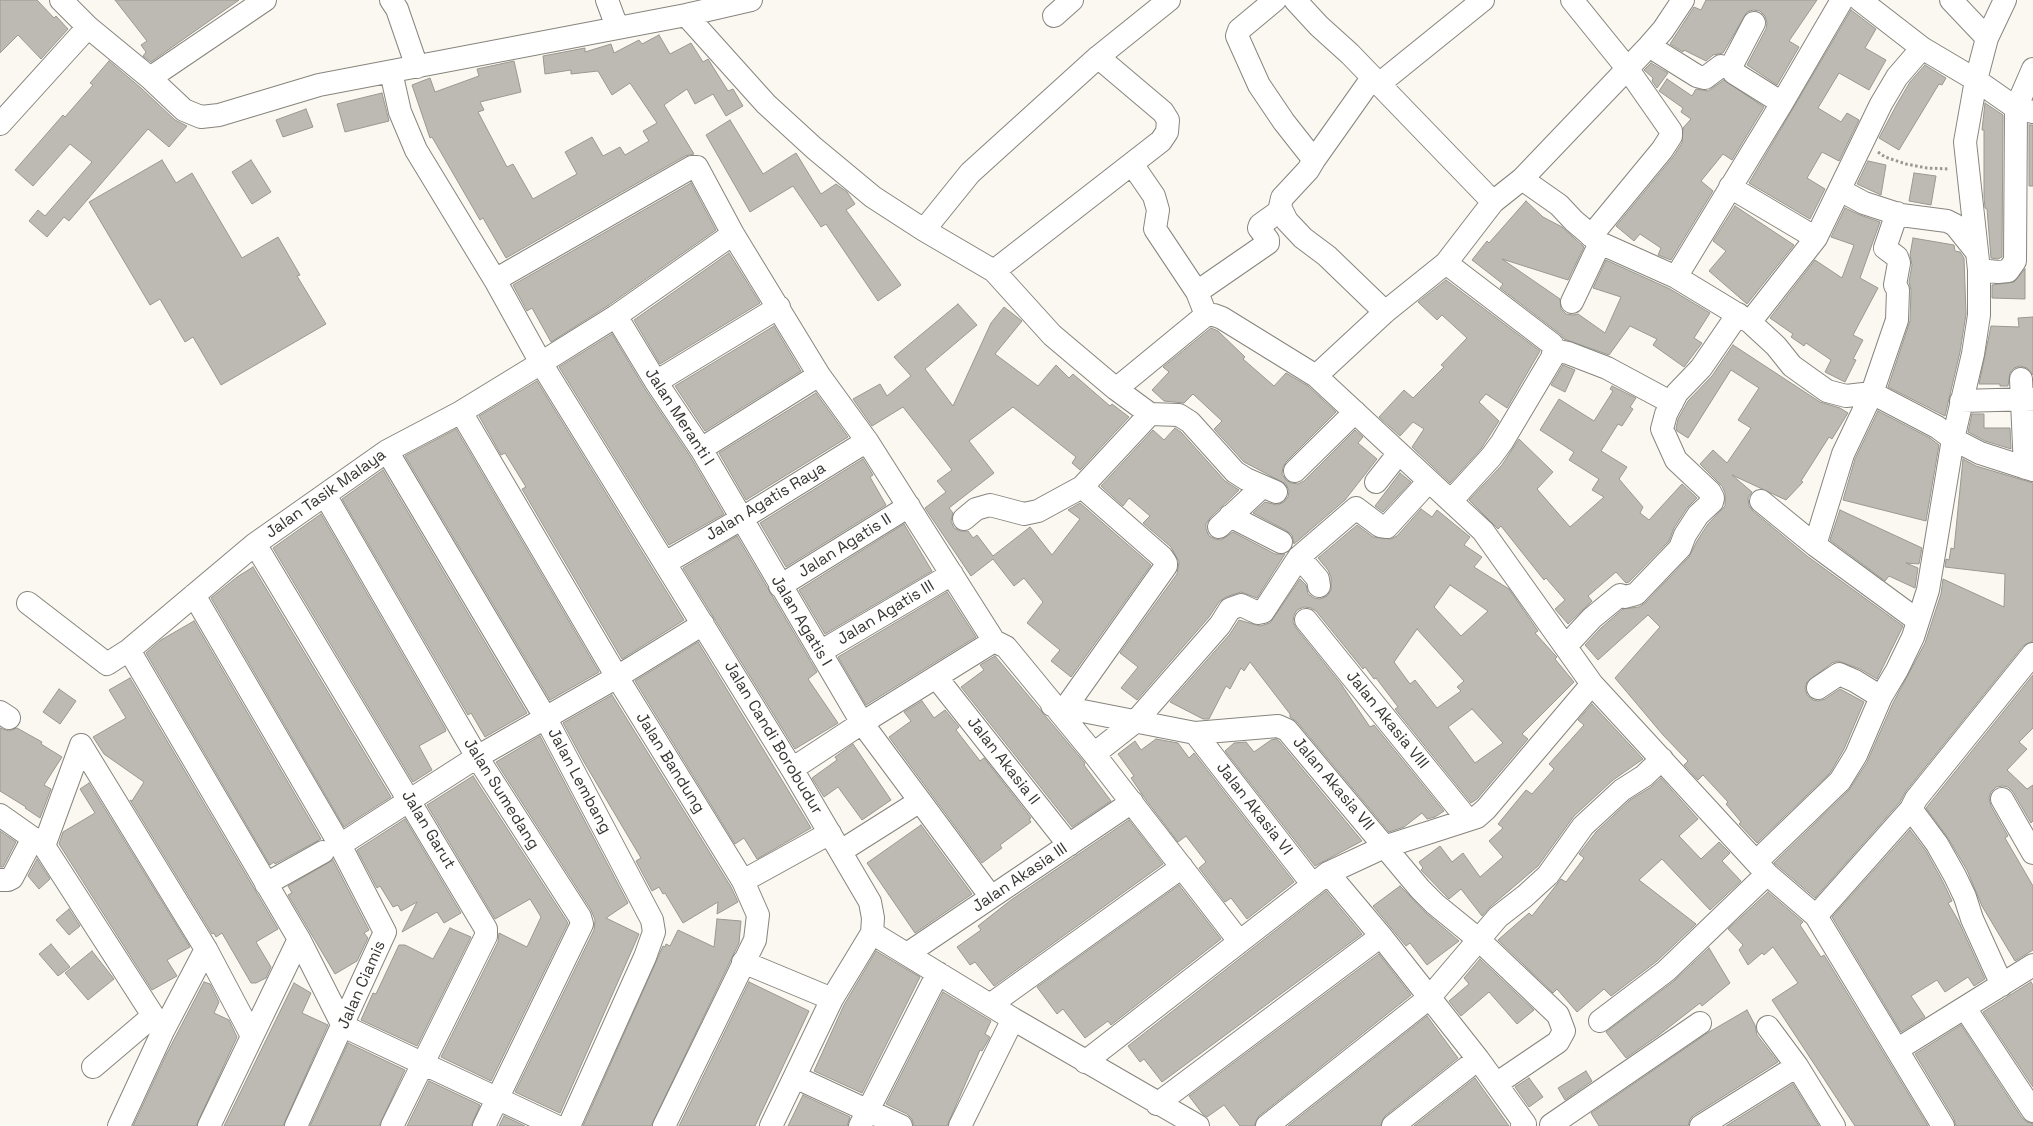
<!DOCTYPE html>
<html>
<head>
<meta charset="utf-8">
<style>
  body { margin:0 }
  canvas { display:block; background:#faf8f0 }
</style>
</head>
<body>
<canvas width="2033" height="1126"></canvas>
<script>
const g = document.querySelector('canvas').getContext('2d');
g.lineJoin = 'round';
function paint(path, color) { g.fillStyle = color; g.fill(path, 'evenodd'); }
const toPath = rows => new Path2D(rows.map(r => 'M' + r).join(''));
function stroke(path, color, width, dash) { g.strokeStyle = color; g.lineWidth = width; g.lineCap = dash ? 'butt' : 'round'; g.setLineDash(dash || []); g.stroke(path); }
function write(font, color, halo, rows, align = 'center') {
  g.font = font + ' "Space Grotesk",sans-serif'; g.lineWidth = 4.5; g.setLineDash([]); g.textBaseline = 'middle'; g.strokeStyle = halo; g.fillStyle = color; for (const [text, x, y, turn = 0] of rows) {
    g.save(); g.translate(x, y); g.rotate((+turn || 0) * Math.PI / 180); g.textAlign = isNaN(turn) ? turn : align; if (halo) g.strokeText(text, 0, 0); g.fillText(text, 0, 0); g.restore();
  }
}
const building = toPath([
  [0,0,37,0,54,18,56,16,68,29,41,59,18,35,0,53,0,0],
  [115,0,239,0,151,62,143,56,146,52,141,45,147,41,115,0],
  [1706,0,1817,0,1789,41,1799,47,1777,85,1747,65,1766,29,1767,23,1765,16,1760,11,1753,10,1747,12,1723,53,1713,55,1706,61,1684,50,1683,52,1670,44,1694,7,1701,10,1706,0],
  [1851,10,1876,29,1865,48,1886,60,1869,90,1839,73,1818,108,1841,122,1847,113,1859,120,1839,161,1822,152,1807,178,1825,189,1810,219,1749,183,1851,10],
  [659,35,670,54,691,43,703,62,708,59,728,91,733,89,743,106,726,116,713,94,695,104,687,89,664,105,694,154,685,156,506,258,483,218,480,220,432,137,430,138,412,85,430,78,435,92,479,76,477,69,514,61,521,92,480,102,484,110,478,112,507,167,513,164,533,199,577,174,565,152,592,137,603,156,620,147,625,155,649,141,643,131,657,123,630,83,612,95,598,71,571,74,571,70,545,74,543,56,585,48,585,52,611,44,614,53,639,40,642,44,659,35],
  [109,61,141,88,175,120,187,126,169,147,148,129,69,221,64,217,47,237,29,221,38,210,45,216,92,162,70,144,33,186,15,170,63,115,65,117,93,85,90,83,109,61],
  [1651,63,1668,73,1657,88,1652,81,1653,78,1644,70,1651,63],
  [1925,65,1946,78,1942,85,1939,84,1899,150,1879,138,1897,104,1910,82,1925,65],
  [1667,79,1692,96,1696,89,1708,91,1724,80,1764,107,1732,160,1723,154,1701,181,1713,191,1671,260,1658,255,1661,248,1640,234,1634,241,1616,226,1673,157,1682,143,1683,128,1691,119,1681,112,1683,108,1659,91,1667,79],
  [382,93,389,121,345,132,337,104,382,93],
  [1985,103,2003,115,2002,257,1998,259,1991,258,1987,209,1985,208,1984,197,1984,130,1982,130,1985,103],
  [306,109,313,127,283,137,276,120,306,109],
  [730,120,763,174,796,153,821,194,836,184,847,192,855,204,846,210,901,285,878,301,826,224,821,227,793,186,750,212,706,135,730,120],
  [2029,125,2033,125,2033,186,2029,186,2029,125],
  [162,160,176,183,192,173,242,258,278,237,300,275,297,276,326,324,221,385,193,337,185,342,160,299,150,305,89,202,162,160],
  [251,160,271,192,252,204,232,172,251,160],
  [1868,161,1886,165,1881,195,1857,184,1868,161],
  [1914,173,1936,176,1931,205,1909,201,1914,173],
  [691,183,716,230,609,305,551,342,532,308,527,311,513,285,691,183],
  [1526,201,1543,217,1562,227,1584,247,1568,280,1502,259,1560,299,1561,309,1566,314,1573,315,1578,314,1605,333,1621,297,1593,288,1606,260,1670,289,1710,313,1694,338,1702,343,1684,367,1653,345,1657,339,1630,326,1609,355,1564,339,1560,334,1500,288,1503,284,1472,260,1487,241,1489,243,1526,201],
  [1735,206,1794,245,1747,304,1709,271,1726,251,1713,241,1735,206],
  [1845,208,1860,215,1880,222,1860,278,1878,288,1853,335,1863,340,1853,359,1856,360,1845,382,1825,372,1831,360,1806,343,1804,346,1791,337,1793,334,1770,318,1815,260,1842,278,1854,245,1831,237,1845,208],
  [1913,238,1954,245,1955,251,1960,252,1964,258,1966,314,1960,352,1945,416,1888,387,1910,321,1911,290,1909,282,1912,265,1910,255,1913,238],
  [729,253,760,303,660,364,634,320,729,253],
  [2025,269,2025,299,1992,298,1992,285,2014,282,2025,269],
  [1446,280,1540,351,1507,408,1486,394,1479,402,1499,421,1481,449,1450,483,1412,447,1424,429,1413,422,1400,436,1379,417,1404,390,1413,398,1444,367,1441,365,1467,338,1442,315,1437,320,1418,302,1446,280],
  [958,304,977,325,925,369,953,406,991,323,1004,307,1022,321,995,354,1038,386,1056,365,1069,378,1073,374,1110,406,1112,404,1129,417,1080,470,1072,463,1076,457,1013,407,969,441,994,473,949,508,953,513,951,521,954,528,960,531,968,531,973,538,977,535,993,556,1030,527,1052,555,1080,519,1068,510,1080,503,1151,565,1071,677,1051,661,1060,650,1027,623,1043,602,1024,578,1014,586,993,559,971,576,925,508,946,492,937,481,952,470,936,449,903,407,872,426,853,399,880,384,887,396,911,376,894,357,958,304],
  [2033,317,2033,375,2027,368,2020,366,2014,368,2010,373,2008,386,2000,386,2000,384,1979,384,1991,326,2019,327,2018,318,2033,317],
  [774,326,801,371,705,431,675,386,774,326],
  [1211,328,1218,331,1245,357,1243,359,1274,386,1286,373,1308,386,1336,412,1286,462,1283,467,1282,474,1286,480,1291,483,1298,484,1304,481,1355,430,1363,437,1358,443,1377,459,1345,500,1294,544,1292,535,1287,531,1253,513,1265,502,1277,505,1284,502,1288,497,1289,491,1286,484,1244,462,1214,429,1222,421,1193,394,1184,403,1164,401,1152,390,1169,372,1163,367,1211,328],
  [612,334,645,389,690,456,724,514,669,545,559,367,612,334],
  [1733,345,1820,402,1840,408,1848,413,1832,439,1829,437,1801,481,1803,482,1786,500,1732,475,1752,492,1748,498,1749,506,1753,511,1807,556,1903,626,1877,679,1860,669,1838,661,1832,663,1807,682,1805,688,1807,695,1813,700,1818,701,1825,699,1840,689,1864,702,1844,749,1830,773,1757,843,1739,824,1741,822,1726,804,1728,802,1703,775,1698,780,1684,765,1688,761,1663,735,1615,678,1660,627,1648,615,1598,660,1585,645,1601,628,1623,609,1639,607,1645,603,1689,557,1697,541,1708,524,1725,506,1725,493,1722,486,1700,464,1713,450,1727,463,1751,428,1738,420,1759,388,1731,370,1688,438,1677,431,1676,428,1678,419,1688,401,1712,376,1733,345],
  [1563,365,1575,370,1565,392,1551,385,1563,365],
  [537,381,684,620,622,659,522,489,526,487,505,453,501,455,479,416,537,381],
  [1612,386,1636,398,1630,407,1633,409,1622,426,1618,424,1601,451,1627,467,1619,479,1643,507,1640,513,1649,520,1682,484,1697,498,1687,508,1674,528,1669,541,1629,582,1626,583,1616,572,1588,596,1592,601,1568,624,1555,609,1565,600,1546,578,1544,580,1501,526,1498,529,1469,500,1502,465,1519,439,1553,472,1537,489,1570,527,1604,497,1592,490,1599,479,1569,460,1574,452,1540,430,1559,399,1594,421,1613,391,1610,389,1612,386],
  [816,393,848,437,746,500,719,453,816,393],
  [1878,411,1930,438,1939,445,1926,521,1843,500,1855,459,1878,411],
  [1972,414,1984,414,1984,428,2010,428,2011,449,1985,441,1968,432,1972,414],
  [1175,428,1181,432,1225,481,1239,490,1210,518,1206,524,1206,529,1209,536,1215,539,1221,540,1233,532,1275,554,1285,554,1257,598,1241,592,1226,597,1219,602,1209,617,1137,700,1121,688,1138,667,1120,653,1177,574,1179,562,1171,547,1143,523,1150,516,1129,498,1123,506,1101,486,1153,430,1164,440,1175,428],
  [456,429,599,672,550,700,405,456,456,429],
  [863,459,873,475,870,477,886,505,786,567,760,523,863,459],
  [1963,459,1976,466,2033,483,2033,641,2023,646,1906,791,1900,802,1815,898,1774,863,1849,790,1867,762,1893,703,1925,643,1941,594,1943,579,2004,607,2005,574,1945,567,1946,559,1949,560,1951,548,1954,549,1963,459],
  [383,470,527,713,485,737,471,713,468,715,342,499,383,470],
  [1400,473,1411,482,1383,512,1375,506,1400,473],
  [1421,509,1432,517,1437,510,1470,537,1464,545,1482,557,1474,567,1509,589,1538,631,1535,633,1554,654,1557,657,1555,659,1574,682,1522,734,1528,739,1477,799,1471,803,1395,709,1398,707,1376,678,1374,679,1365,667,1363,669,1316,611,1311,608,1304,607,1297,610,1294,615,1293,622,1296,628,1341,684,1370,727,1374,725,1444,811,1435,817,1427,819,1422,813,1404,827,1389,832,1297,722,1290,717,1290,714,1250,662,1244,671,1241,668,1230,689,1226,686,1209,719,1203,719,1170,702,1230,634,1239,620,1260,626,1270,623,1300,579,1306,585,1308,594,1314,598,1320,599,1327,596,1331,590,1331,577,1328,570,1318,558,1357,525,1373,537,1391,539,1397,536,1421,509],
  [1450,585,1488,611,1461,636,1434,607,1450,585],
  [1417,629,1464,681,1457,687,1461,691,1437,708,1415,680,1410,684,1394,662,1417,629],
  [1472,709,1503,743,1475,763,1448,727,1472,709],
  [1840,510,1922,548,1919,564,1906,563,1918,568,1915,588,1889,576,1885,581,1830,540,1840,510],
  [321,514,445,728,446,731,419,746,432,770,413,782,273,548,321,514],
  [904,524,932,571,825,634,799,590,904,524],
  [737,536,817,672,808,679,838,723,795,749,683,568,737,536],
  [253,567,391,797,344,827,211,598,237,577,253,567],
  [947,592,976,637,866,705,838,657,947,592],
  [194,621,321,839,275,864,274,862,270,865,146,653,161,640,194,621],
  [698,642,811,828,757,859,744,838,735,844,635,681,698,642],
  [995,656,1084,762,1085,764,1084,765,1111,801,1072,827,961,687,984,670,980,665,995,656],
  [2033,675,2033,728,2019,742,2027,749,2007,770,2027,789,2033,785,2033,821,2031,823,2013,792,2008,787,2003,786,1996,787,1991,792,1989,798,1991,806,2008,836,2005,838,2033,886,2033,950,2015,961,1982,906,1967,870,1948,838,1926,808,2033,675],
  [130,678,278,929,256,942,271,967,266,978,256,983,251,983,222,933,216,937,214,933,212,934,130,800,132,801,144,782,104,754,93,737,126,718,109,690,130,678],
  [59,689,76,701,60,724,43,712,59,689],
  [612,695,731,887,738,902,717,914,718,902,683,923,665,893,663,894,659,887,652,891,636,861,641,858,584,762,563,723,612,695],
  [922,701,934,718,945,710,959,727,956,730,980,761,984,758,1031,818,1029,819,1031,822,1000,845,1002,848,982,863,889,737,911,721,904,712,922,701],
  [1592,704,1643,759,1613,780,1574,816,1538,866,1490,907,1482,916,1461,889,1449,899,1421,870,1423,868,1419,862,1440,846,1452,862,1463,853,1480,877,1503,857,1489,841,1503,828,1498,824,1526,790,1532,794,1554,769,1549,764,1584,725,1578,720,1592,704],
  [0,728,9,731,17,728,42,742,41,744,62,757,44,785,51,789,40,818,25,808,26,807,0,791,0,728],
  [540,736,628,903,606,918,639,934,560,1113,515,1092,594,930,595,920,591,910,496,762,540,736],
  [1156,739,1178,743,1189,758,1194,753,1294,882,1247,919,1231,898,1225,902,1199,868,1206,862,1186,836,1178,842,1146,800,1131,778,1134,776,1118,754,1135,741,1141,750,1156,739],
  [1276,739,1279,741,1362,841,1315,866,1225,751,1234,743,1246,742,1254,752,1271,740,1276,739],
  [853,744,891,800,862,820,838,787,824,797,812,778,837,760,835,757,853,744],
  [473,776,568,923,491,1081,441,1057,498,942,499,933,527,947,541,917,530,899,495,919,427,805,473,776],
  [1661,778,1698,819,1679,836,1701,859,1719,842,1730,853,1722,861,1741,881,1710,910,1662,859,1639,880,1696,924,1657,961,1611,996,1604,989,1577,1012,1557,989,1553,993,1498,940,1529,913,1532,916,1561,879,1566,882,1584,858,1579,854,1596,832,1630,800,1651,787,1661,778],
  [89,783,190,947,167,960,177,976,152,990,59,844,63,832,95,813,80,789,89,783],
  [405,819,461,913,444,923,437,912,402,932,417,902,401,911,398,905,393,907,380,886,377,888,357,850,405,819],
  [1129,820,1163,864,994,986,975,962,970,965,957,947,981,930,978,926,1011,900,1129,820],
  [921,825,972,894,915,933,867,863,921,825],
  [1910,830,1926,851,1943,882,1952,901,1948,903,1958,920,1985,979,1974,986,1968,977,1945,992,1937,980,1911,996,1925,1017,1901,1032,1832,917,1910,830],
  [0,831,16,842,3,867,0,867,0,831],
  [37,859,50,879,39,889,28,876,37,859],
  [333,860,369,930,364,933,368,938,357,961,335,974,288,895,292,893,288,886,333,860],
  [1179,885,1221,939,1111,1025,1108,1021,1085,1038,1063,1009,1057,1014,1037,987,1179,885],
  [1400,886,1426,913,1459,941,1427,965,1410,943,1406,946,1373,906,1400,886],
  [1326,891,1362,934,1162,1082,1144,1059,1140,1062,1128,1046,1326,891],
  [1768,892,1803,922,1800,925,1821,957,1824,955,1928,1126,1855,1126,1772,1000,1798,983,1773,947,1764,955,1762,953,1748,965,1739,950,1743,945,1728,929,1768,892],
  [69,909,80,926,69,935,56,920,69,909],
  [717,919,741,921,739,943,651,1126,583,1126,663,946,665,947,666,944,670,946,678,930,714,947,717,919],
  [450,928,471,937,417,1046,361,1020,373,993,376,994,399,945,405,945,433,959,450,928],
  [51,944,70,967,58,976,39,954,51,944],
  [1709,948,1730,983,1702,1006,1700,1003,1659,1035,1626,1058,1606,1032,1674,981,1709,948],
  [92,951,114,979,88,1000,65,973,92,951],
  [876,951,920,977,862,1093,814,1071,844,1005,876,951],
  [1379,954,1411,995,1259,1116,1254,1126,1240,1126,1224,1105,1207,1117,1202,1113,1189,1096,1379,954],
  [1480,959,1534,1010,1517,1024,1489,992,1461,1016,1449,1001,1469,984,1464,978,1480,959],
  [204,982,210,984,219,1002,214,1013,229,1020,237,1037,196,1126,133,1126,166,1055,204,982],
  [749,982,809,1011,755,1126,679,1126,749,982],
  [2031,982,2033,985,2033,1087,1983,1012,2031,982],
  [294,983,311,993,302,1013,328,1025,283,1126,224,1126,294,983],
  [943,992,991,1021,985,1034,990,1037,982,1051,980,1050,947,1126,914,1126,912,1119,907,1114,886,1104,943,992],
  [1747,1010,1755,1025,1757,1035,1778,1062,1694,1115,1690,1119,1688,1126,1599,1126,1591,1113,1709,1032,1747,1010],
  [1427,1016,1458,1058,1385,1116,1380,1126,1288,1126,1427,1016],
  [1961,1025,2022,1118,2027,1122,2033,1124,2033,1126,1956,1126,1954,1119,1915,1054,1961,1025],
  [348,1043,405,1070,379,1126,310,1126,348,1043],
  [1586,1071,1592,1081,1565,1100,1558,1088,1586,1071],
  [1475,1078,1509,1126,1414,1126,1475,1078],
  [1529,1078,1543,1097,1529,1107,1515,1087,1529,1078],
  [429,1081,480,1105,471,1126,407,1126,429,1081],
  [1793,1084,1819,1126,1726,1126,1793,1084],
  [803,1095,850,1117,847,1126,788,1126,803,1095],
  [504,1116,525,1126,499,1126,504,1116]
]);
paint(building, '#bcbab2');
stroke(building, '#9b9891', 1);
const minor = toPath([
  [61,0,88,27,150,78,184,110,201,117,219,115,319,85,686,15,751,0],
  [391,0,397,9,417,67],
  [607,0,617,27],
  [1275,0,1239,30,1237,36,1259,85,1284,122,1314,160,1308,170,1282,198,1280,207,1287,221,1303,238,1327,256,1385,312],
  [1295,0,1319,26,1350,54,1493,202],
  [1572,0,1627,68,1671,131,1671,136,1662,150,1591,236],
  [1860,0,1922,48,1976,80,2016,108,2033,112],
  [1951,0,1987,38],
  [686,15,766,104,814,148,873,197,924,230,994,271,1052,335,1116,389,1150,414,1179,415,1190,422,1235,472,1246,479,1276,492],
  [1054,16,1072,0],
  [1754,23,1732,65,1732,69,1734,73,1782,103],
  [1649,46,1697,76,1705,78,1721,66,1732,69],
  [391,72,400,112,416,150,495,280,541,363,792,769,870,902,873,918,872,933,832,999,771,1126],
  [150,78,265,0],
  [1379,84,1483,0],
  [0,124,88,27],
  [1314,160,1372,78],
  [1132,164,1154,196,1158,210,1155,229,1197,292,1206,315],
  [1522,179,1559,205,1574,221,1600,243,1676,277,1750,322,1776,346,1792,366,1827,391,1846,396,1872,393,1937,427,1953,439,1980,453,2033,470],
  [1730,187,1816,238],
  [1840,190,1864,203,1901,215,1947,221,1955,225,1975,250],
  [924,230,970,173,1098,57,1169,0],
  [1446,263,1552,344,1554,350,1552,358,1502,442,1491,457,1451,501],
  [1979,270,1998,272,2008,271,2015,261,2016,108,2033,69],
  [994,271,1161,141,1167,132,1168,120,1163,112,1098,57],
  [1676,277,1782,103,1842,0],
  [495,280,692,167,697,167,733,234,819,375,867,441,994,641,1006,647,1094,754,1239,941],
  [1197,292,1268,243,1268,240,1259,228,1260,225,1281,210],
  [1572,302,1600,243],
  [616,316,656,382,701,449,862,723,920,801,841,851],
  [1750,322,1816,238,1881,104,1897,77,1922,48],
  [1554,350,1568,353,1607,368,1672,403],
  [1316,376,1385,312,1446,263,1493,202,1522,179,1649,46,1663,30,1683,0],
  [2021,379,2025,468],
  [656,382,779,307],
  [1116,389,1206,315,1214,315,1222,318,1316,376,1483,531,1592,684,1767,874,1816,916,1943,1126],
  [1961,401,2033,399],
  [461,412,617,677,743,881,758,915,755,940,664,1126],
  [701,449,819,375],
  [387,451,545,717,652,920,654,932,645,957,569,1126],
  [1295,471,1355,412],
  [1376,482,1399,453],
  [325,495,477,757,580,917,582,924,484,1126],
  [1761,501,1815,545,1917,620],
  [1230,516,1281,542],
  [964,519,976,509,990,505,1024,514,1038,511,1082,487,1150,414],
  [1219,527,1262,487],
  [255,544,486,929,486,936,392,1126],
  [1815,545,1843,454,1872,393,1897,320,1898,290,1895,285,1899,263,1897,257,1885,248,1897,213],
  [665,563,741,519,867,441],
  [780,586,909,506],
  [1319,586,1318,579,1299,557,1356,508,1380,526,1387,527,1429,481],
  [194,595,340,845,385,932,296,1126],
  [28,603,107,664,129,650,255,544,387,451,461,412,541,363,616,316,733,234],
  [1306,620,1468,820],
  [1566,646,1592,618,1620,595,1625,597,1636,594,1680,548,1685,535,1698,515,1712,502,1713,498,1710,492,1676,460,1662,429,1666,414,1677,393,1701,368,1738,314],
  [129,650,299,939,209,1126],
  [820,652,952,574],
  [936,677,1069,845],
  [1818,688,1839,674,1855,681,1881,697],
  [1052,705,1195,733,1278,726,1287,730,1420,889,1435,904,1478,939,1558,1015,1564,1031,1558,1042,1496,1084],
  [1066,707,1166,566,1166,563,1162,557,1082,487],
  [0,712,9,718],
  [1195,733,1313,885],
  [81,745,206,949,252,1036],
  [1094,754,1136,721,1220,625,1230,609,1241,605,1258,613,1263,612,1299,557],
  [792,769,862,723,994,641],
  [2002,799,2033,853],
  [920,801,991,897],
  [1911,809,1937,844,1955,876,1965,897,1972,919,2002,985],
  [0,815,44,846,163,1031],
  [340,845,477,757,617,677,703,624],
  [44,846,81,745],
  [1756,862,1840,781,1856,755,1881,697,1897,670,1913,637,1928,590,1953,439,1973,354,1979,315,1979,270,1965,142,1976,80,1987,38,2005,0],
  [1328,873,1381,936,1478,1059,1525,1124,1522,1126],
  [0,880,8,880,12,878,33,838],
  [743,881,830,833],
  [266,884,323,852],
  [1816,916,1911,809,1916,799,2033,654],
  [872,933,1013,1019,1198,1126],
  [299,939,343,1026,556,1126],
  [907,954,1132,802],
  [743,962,832,999],
  [990,1005,1182,867],
  [1965,1008,2033,1111],
  [1600,1021,1666,971,1767,874],
  [1768,1027,1797,1066,1834,1126],
  [1898,1049,2033,965],
  [1085,1062,1328,873,1384,847,1477,817,1486,809,1592,684],
  [93,1067,153,1016],
  [795,1077,901,1126],
  [1157,1104,1381,936],
  [1551,1125,1700,1023],
  [119,1126,163,1031,206,949],
  [860,1126,938,973],
  [960,1126,1013,1019],
  [1267,1126,1429,998,1498,917,1525,896,1548,875,1583,826,1622,790,1644,776,1662,759],
  [1393,1126,1478,1059],
  [1701,1126,1797,1066]
]);
stroke(minor, '#87857e', 24);
stroke(toPath([
  [1878,152,1885,157,1906,164,1927,168,1949,169]
]), '#989791', 3, [2.5, 2.5]);
stroke(minor, '#fff', 22);
write('16px', '#373633', '#fff', [
  ["Jalan Meranti I",679,417,57],
  ["Jalan Tasik Malaya",326,494,-35],
  ["Jalan Agatis Raya",766,502,-31],
  ["Jalan Agatis II",845,546,-32],
  ["Jalan Agatis III",886,613,-31],
  ["Jalan Agatis I",801,621,59],
  ["Jalan Akasia VIII",1387,720,51],
  ["Jalan Candi Borobudur",773,738,59],
  ["Jalan Akasia II",1003,761,52],
  ["Jalan Bandung",670,763,58],
  ["Jalan Lembang",579,781,62],
  ["Jalan Akasia VII",1333,784,50],
  ["Jalan Sumedang",501,794,58],
  ["Jalan Akasia VI",1254,809,52],
  ["Jalan Garut",428,830,59],
  ["Jalan Akasia III",1020,878,-34],
  ["Jalan Ciamis",362,985,-66]
]);
</script>
</body>
</html>
